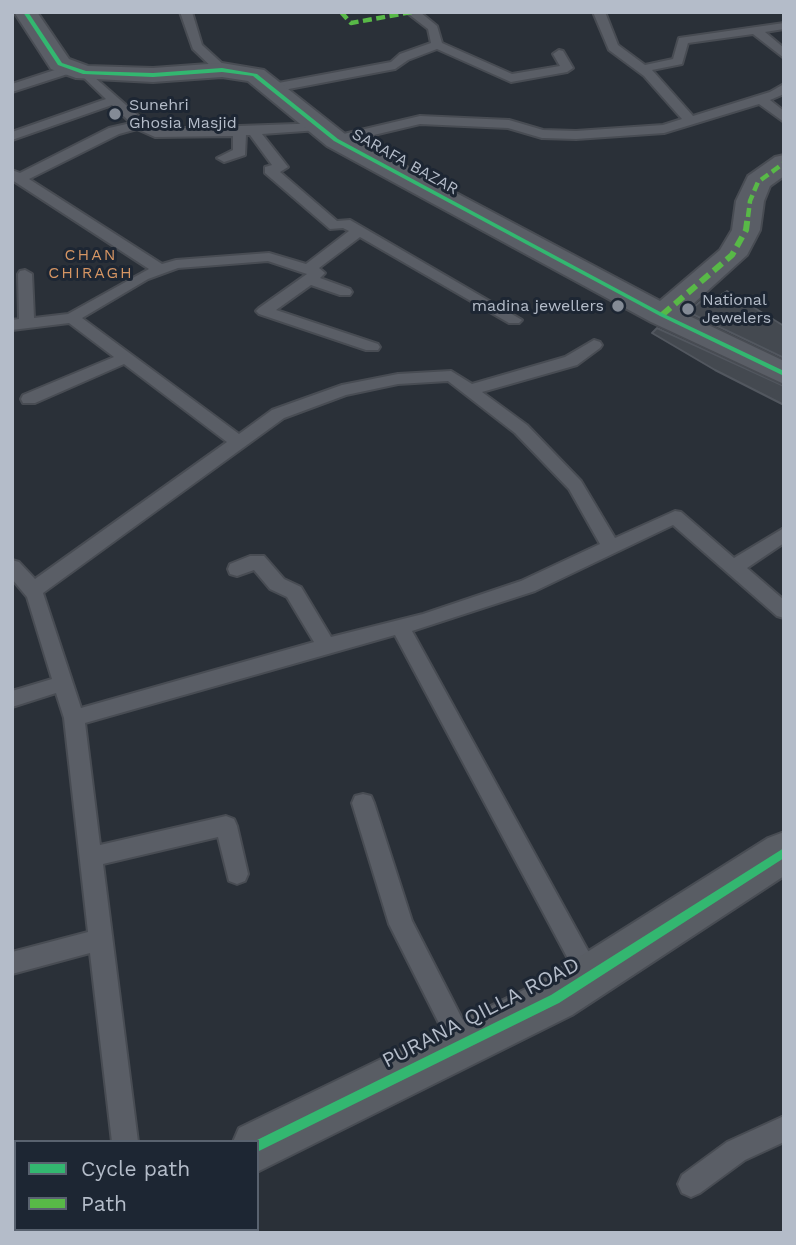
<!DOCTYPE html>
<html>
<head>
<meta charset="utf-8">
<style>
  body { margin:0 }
  #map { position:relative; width:796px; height:1245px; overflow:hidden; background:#2a3038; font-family:"Work Sans",sans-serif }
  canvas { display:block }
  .frame { position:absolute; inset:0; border:14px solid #b4bcc9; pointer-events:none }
  .legend { position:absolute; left:14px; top:1140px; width:245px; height:91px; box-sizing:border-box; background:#1d2633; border:2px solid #59626f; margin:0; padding:9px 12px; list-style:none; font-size:21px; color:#b4bcc9 }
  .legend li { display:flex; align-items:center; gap:14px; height:35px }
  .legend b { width:35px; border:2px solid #59626f }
</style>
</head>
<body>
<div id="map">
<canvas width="796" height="1245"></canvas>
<div class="frame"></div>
<ul class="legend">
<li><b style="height:9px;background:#33b770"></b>Cycle path</li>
<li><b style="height:9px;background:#58b947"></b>Path</li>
</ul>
</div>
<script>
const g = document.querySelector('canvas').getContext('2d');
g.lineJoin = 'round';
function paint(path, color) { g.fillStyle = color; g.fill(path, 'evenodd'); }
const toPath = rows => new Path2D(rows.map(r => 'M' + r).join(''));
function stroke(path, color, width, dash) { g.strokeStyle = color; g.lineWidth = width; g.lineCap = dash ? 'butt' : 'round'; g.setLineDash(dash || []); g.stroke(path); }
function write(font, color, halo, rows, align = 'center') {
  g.font = font + ' "Work Sans",sans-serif'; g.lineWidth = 6; g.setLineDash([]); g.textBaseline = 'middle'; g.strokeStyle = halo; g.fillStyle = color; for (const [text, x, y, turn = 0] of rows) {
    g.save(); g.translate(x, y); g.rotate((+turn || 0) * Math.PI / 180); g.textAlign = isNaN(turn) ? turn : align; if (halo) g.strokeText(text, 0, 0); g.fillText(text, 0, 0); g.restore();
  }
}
const building = toPath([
  [727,291,784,326,784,358,688,312,701,301,707,304,727,291],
  [657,328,784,386,784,405,715,370,652,333,657,328]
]);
paint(building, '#444950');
stroke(building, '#52575f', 2);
const lane = toPath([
  [180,12,192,12,202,45,226,67,226,73,218,73,193,49,180,12],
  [406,12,420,12,437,26,442,43,512,74,560,66,553,54,559,50,563,51,573,68,567,72,511,82,437,49,408,60,395,69,273,92,267,88,273,84,391,62,400,54,431,43,428,29,406,12],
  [593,12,605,12,618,45,645,65,673,59,679,38,784,23,784,29,765,32,784,48,784,58,753,34,688,43,682,64,652,70,693,116,770,92,784,84,784,94,770,100,784,111,784,122,759,104,664,133,576,139,542,138,508,128,420,124,336,144,329,140,331,137,420,116,509,120,543,130,576,131,663,125,682,119,644,76,609,50,593,12],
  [73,64,79,68,77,71,12,92,12,84,73,64],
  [85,69,151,127,156,129,324,123,324,129,319,130,262,134,288,167,280,172,337,221,350,220,522,320,519,323,509,323,360,237,319,268,325,273,320,278,350,289,352,292,350,295,340,295,311,285,276,310,378,344,380,347,378,350,366,350,259,314,256,311,259,308,307,274,268,261,178,268,148,279,82,318,239,434,272,410,342,385,398,374,451,371,472,384,565,357,594,340,600,342,602,345,600,348,577,365,482,392,527,425,581,481,615,538,675,511,681,512,734,558,784,528,784,543,747,568,784,600,784,618,777,616,673,525,535,591,412,631,598,969,602,977,598,985,590,988,582,985,395,635,85,723,100,845,226,816,234,819,237,826,248,874,245,881,237,884,229,881,218,837,103,864,138,1142,112,1142,90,953,12,974,12,952,88,932,64,718,56,693,12,707,12,691,52,679,27,597,12,579,12,560,19,562,35,579,227,442,124,364,35,403,23,403,21,399,23,395,114,357,69,323,12,330,12,320,19,319,18,274,20,271,25,270,32,274,34,318,68,314,149,269,12,180,12,170,20,173,109,128,131,123,112,105,12,140,12,132,106,99,79,73,85,69],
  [137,129,155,137,233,136,233,150,217,158,224,162,245,155,246,135,250,135,272,165,265,167,265,173,330,229,343,228,349,231,306,264,269,253,176,260,162,264,29,179,119,134,137,129],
  [448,381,515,433,569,489,600,544,521,581,423,614,331,637,301,587,284,579,264,556,250,556,230,564,228,569,230,574,237,576,254,570,270,589,287,597,314,642,81,708,43,593,284,418,346,395,398,384,448,381],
  [363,794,371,796,374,803,412,921,475,1044,472,1053,463,1056,454,1053,389,924,352,803,355,796,363,794],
  [784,1116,784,1142,745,1160,700,1193,691,1197,682,1193,678,1184,682,1175,727,1142,784,1116],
  [127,1229,154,1229,155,1233,128,1233,127,1229]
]);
const street = toPath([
  [14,12,37,12,69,59,88,66,153,68,222,63,264,70,345,134,660,301,720,250,732,230,736,201,748,176,775,157,784,155,784,176,770,186,764,201,760,230,747,255,683,313,784,361,784,384,651,322,327,146,248,81,222,77,153,82,76,78,51,69,14,12]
]);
const secondary = toPath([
  [784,832,784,876,572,1015,257,1172,257,1142,233,1142,239,1128,538,983,768,838,784,832],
  [84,1229,140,1229,139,1233,83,1233,84,1229]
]);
stroke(lane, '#484c53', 4);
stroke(street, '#484c53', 4);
stroke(secondary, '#484c53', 4);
paint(lane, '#5a5e66');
paint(street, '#5a5e66');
paint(secondary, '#595d64');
stroke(toPath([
  [341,12,351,23,412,12],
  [748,217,750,201,758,182,784,163]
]), '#58b947', 4.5, [9, 4.5]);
stroke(toPath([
  [662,315,732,255,746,230,748,215]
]), '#58b947', 6, [11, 6]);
paint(toPath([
  [23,12,28,12,62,63,86,71,153,73,222,68,257,74,338,139,664,314,784,371,784,376,660,316,334,141,253,76,222,72,153,77,83,74,58,65,23,12],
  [784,848,784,858,559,1003,257,1152,257,1142,253,1142,551,995,784,848]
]), '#33b770');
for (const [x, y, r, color] of [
  [115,114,7,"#848b96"],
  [618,306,7,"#848b96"],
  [688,309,7,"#848b96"]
]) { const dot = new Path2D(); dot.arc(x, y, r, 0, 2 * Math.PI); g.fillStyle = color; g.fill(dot); stroke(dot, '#1d2633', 2.5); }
write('16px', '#b4bcc9', '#1d2633', [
  ["Sunehri",129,105],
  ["Ghosia Masjid",129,123],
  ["National",702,300],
  ["Jewelers",702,318],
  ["madina jewellers",604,306,"right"]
], 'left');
write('16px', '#b4bcc9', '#1d2633', [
  ["SARAFA BAZAR",405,162,29]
]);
g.letterSpacing = '2px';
write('16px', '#d59563', '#1d2633', [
  ["CHAN",91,255],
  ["CHIRAGH",91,273]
]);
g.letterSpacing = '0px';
write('21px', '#b4bcc9', '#1d2633', [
  ["PURANA QILLA ROAD",481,1013,-27]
]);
</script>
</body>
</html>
